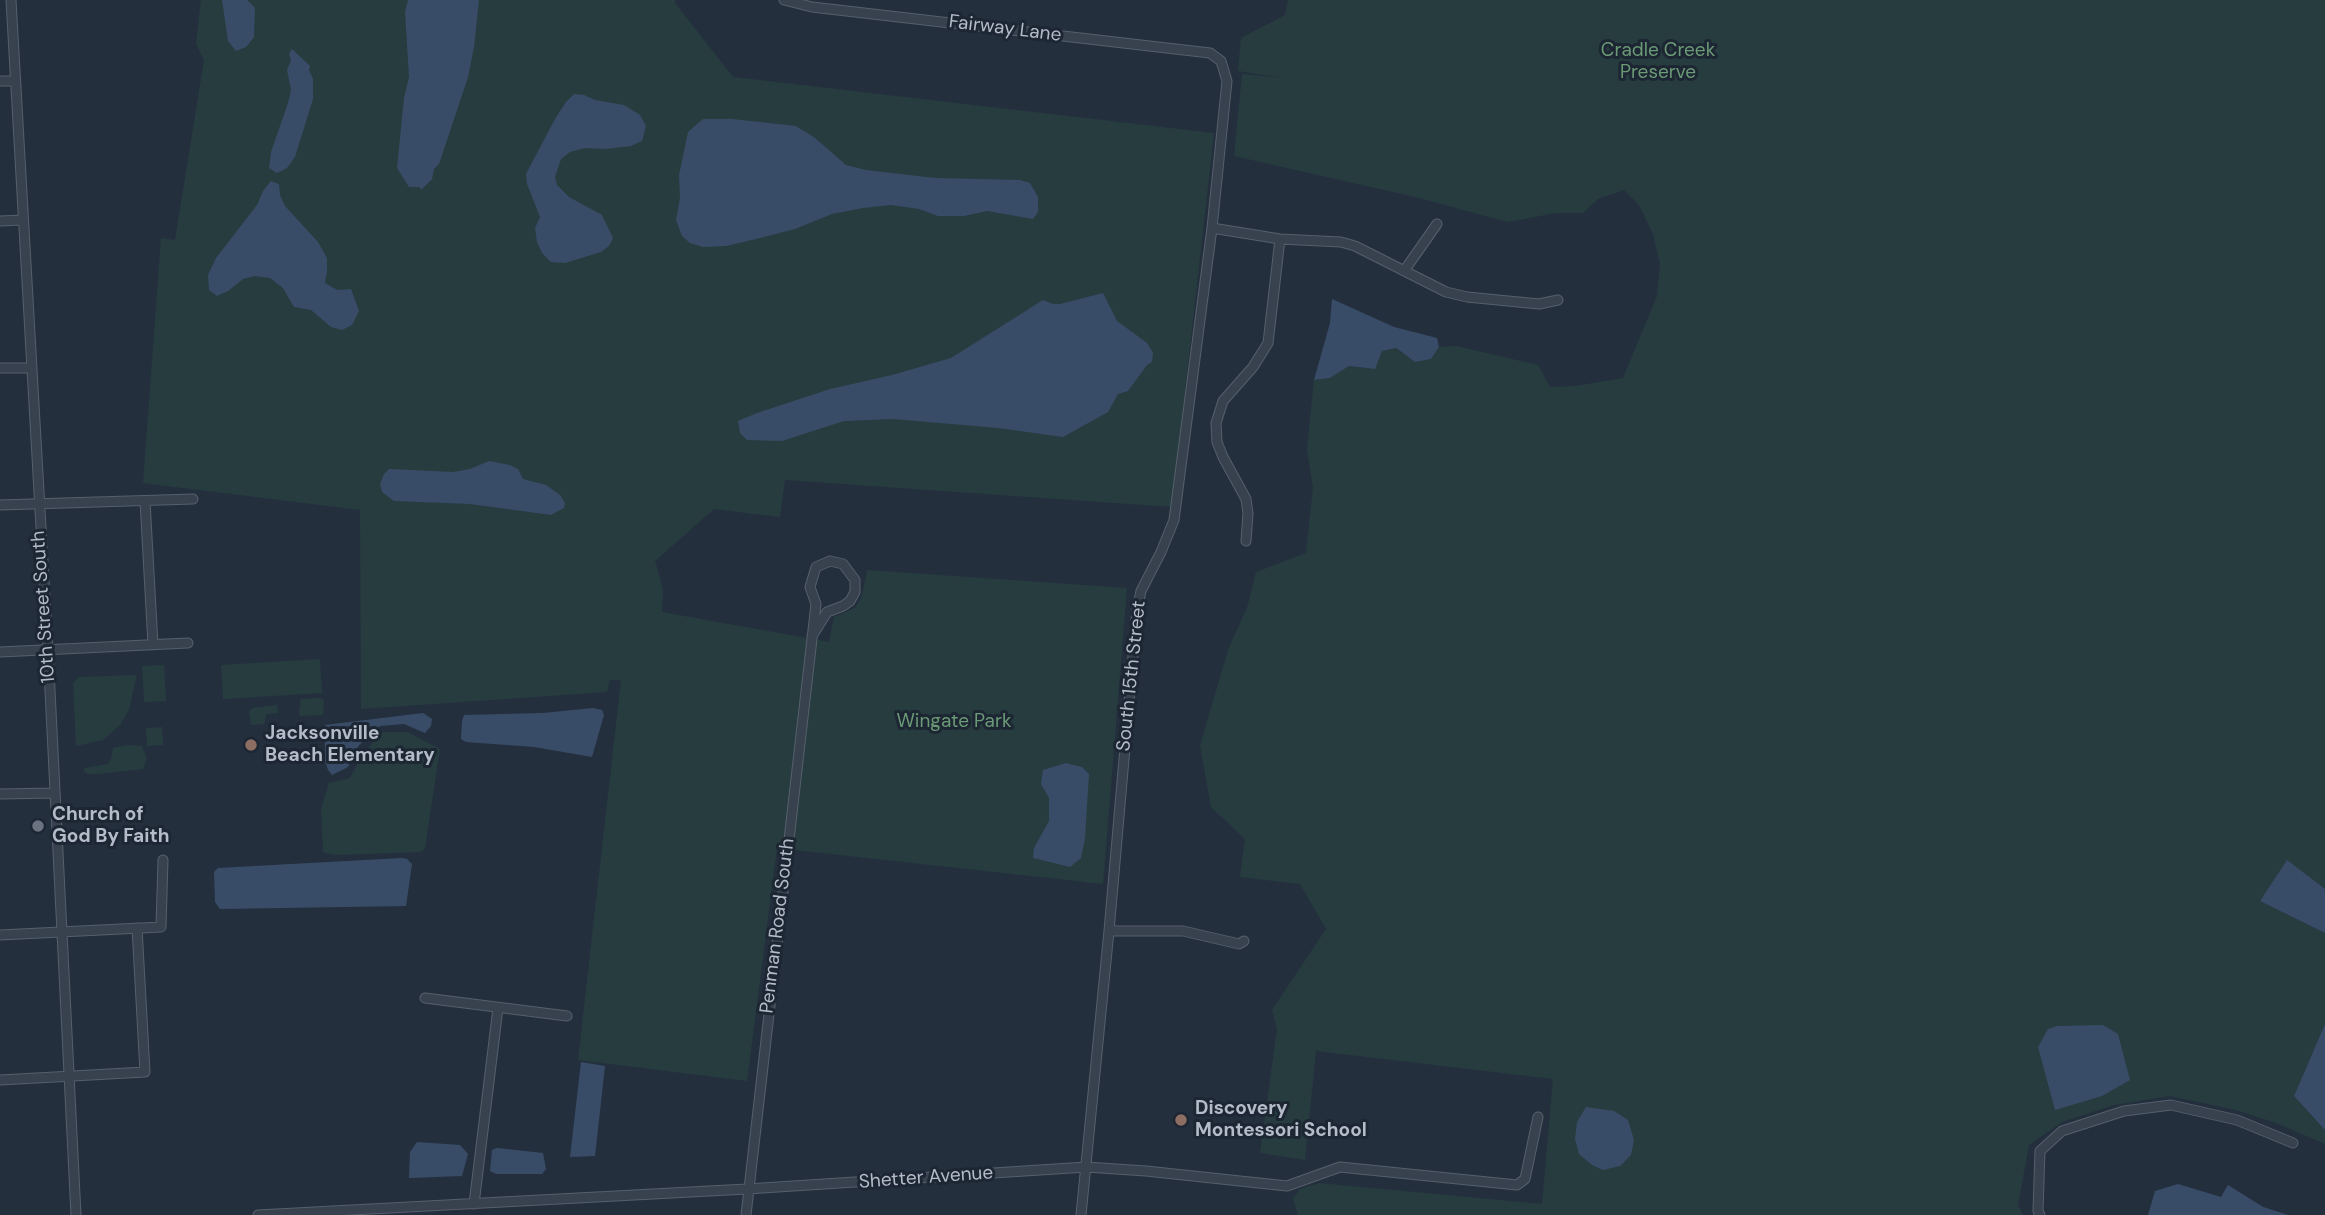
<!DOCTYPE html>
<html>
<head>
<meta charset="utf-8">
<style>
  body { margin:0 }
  canvas { display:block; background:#242f3e }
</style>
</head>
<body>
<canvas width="2325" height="1215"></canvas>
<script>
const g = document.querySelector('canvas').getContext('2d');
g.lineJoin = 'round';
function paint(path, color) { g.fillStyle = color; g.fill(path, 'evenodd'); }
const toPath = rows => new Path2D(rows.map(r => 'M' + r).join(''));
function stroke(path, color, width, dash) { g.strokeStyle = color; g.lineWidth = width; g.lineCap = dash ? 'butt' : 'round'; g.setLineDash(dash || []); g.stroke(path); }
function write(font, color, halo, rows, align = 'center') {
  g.font = font + ' "DM Sans",sans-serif'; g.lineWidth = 6; g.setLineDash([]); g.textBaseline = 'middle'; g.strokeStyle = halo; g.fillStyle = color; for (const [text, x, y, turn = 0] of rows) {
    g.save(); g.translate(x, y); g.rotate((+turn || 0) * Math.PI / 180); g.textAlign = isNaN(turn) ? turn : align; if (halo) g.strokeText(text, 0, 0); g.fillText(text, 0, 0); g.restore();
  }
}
paint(toPath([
  [201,0,675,0,675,3,733,77,1214,133,1172,507,785,480,780,517,714,509,655,561,663,589,662,612,829,642,834,617,855,608,862,596,867,570,1127,588,1103,884,777,848,747,1081,578,1060,621,680,610,680,607,692,361,709,360,510,143,483,161,238,175,240,204,60,196,44],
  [1288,0,2325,0,2325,889,2287,861,2260,901,2325,933,2325,1024,2294,1096,2325,1130,2325,1144,2276,1123,2236,1110,2170,1096,2114,1105,2062,1122,2029,1145,2018,1205,2023,1215,1298,1215,1293,1199,1300,1189,1319,1183,1542,1204,1553,1079,1316,1051,1305,1160,1260,1153,1277,1029,1272,1010,1326,929,1300,884,1240,877,1245,839,1211,807,1200,745,1229,647,1247,608,1256,572,1306,553,1313,488,1307,450,1314,380,1330,378,1349,366,1374,369,1381,351,1395,348,1415,362,1431,359,1439,347,1456,346,1538,365,1550,387,1576,386,1623,378,1657,296,1660,264,1653,234,1639,205,1624,190,1598,199,1583,213,1556,213,1508,222,1415,197,1234,156,1242,74,1282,78,1238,71,1241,38,1285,15],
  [320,659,322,693,223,699,221,665],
  [164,665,166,701,144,702,142,666],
  [137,675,129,709,120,725,103,740,76,746,73,683,79,677],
  [320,698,324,700,323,715,301,716,299,714,301,699],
  [277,705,278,713,266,714,264,724,251,725,249,711,253,708],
  [162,727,163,745,147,746,146,728],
  [383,732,407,732,440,749,425,848,421,852,334,855,323,852,321,809,329,783,350,778,364,752],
  [126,745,142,746,147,759,143,769,97,774,88,774,84,771,85,768,108,764,111,759,113,748]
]), '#263c3f');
paint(toPath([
  [222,0,247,0,255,8,254,37,246,47,236,51,228,41],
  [408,0,479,0,474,47,468,77,439,164,434,169,432,179,421,190,420,187,409,187,397,168,404,98,409,77,405,12],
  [292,49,310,66,309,70,313,79,313,99,295,157,287,168,277,173,269,168,271,152,288,103,291,90,287,70,291,60,289,54],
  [574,94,584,95,595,100,624,105,640,115,646,126,642,141,631,146,606,149,585,148,570,152,561,159,555,177,557,185,569,197,602,215,613,238,609,246,601,252,565,263,551,262,542,253,537,242,535,228,540,217,527,184,526,174,555,119,566,102],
  [703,119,732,119,796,126,815,138,846,165,866,170,935,178,1020,180,1030,183,1038,197,1038,212,1033,219,987,211,964,216,938,216,919,209,891,205,863,208,832,214,795,229,756,239,726,246,703,247,690,243,682,236,676,220,680,198,679,175,688,132],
  [271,181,279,184,280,195,285,206,318,242,327,258,327,272,325,283,337,290,351,289,359,311,352,325,342,330,331,327,311,310,294,307,283,288,270,278,255,276,243,279,228,291,217,296,209,290,208,275,216,258,257,205,263,191],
  [1103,293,1117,321,1147,343,1153,353,1152,362,1147,365,1128,391,1118,394,1108,412,1063,437,998,428,893,419,844,421,782,441,747,440,740,433,738,421,757,413,830,389,892,375,951,358,1043,300,1053,304,1060,304],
  [1332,299,1394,327,1437,338,1439,347,1431,359,1415,362,1396,348,1382,351,1375,369,1349,366,1330,378,1314,380,1330,323],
  [489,461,510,465,518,469,523,479,546,485,560,495,565,503,564,508,551,515,470,504,394,501,382,492,380,484,384,474,389,469,453,472,470,469],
  [593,708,602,710,604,715,592,757,534,747,466,742,461,739,462,721,464,715,543,713],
  [423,713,432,719,431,726,425,733,404,724,380,726,359,745,348,767,332,775,328,770,325,761,325,725],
  [1066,763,1082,767,1089,774,1085,838,1081,858,1070,867,1033,858,1034,848,1049,821,1049,798,1041,784,1043,770],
  [402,858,407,859,412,864,406,906,220,909,215,902,214,872,218,868],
  [2287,860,2325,889,2325,933,2260,901],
  [2325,1024,2325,1130,2294,1096],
  [2103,1025,2118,1034,2130,1080,2102,1096,2055,1110,2038,1047,2048,1029,2057,1026],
  [581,1062,605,1066,595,1156,570,1157],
  [1586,1107,1614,1111,1628,1120,1634,1140,1631,1155,1620,1166,1603,1170,1592,1165,1579,1154,1575,1139,1577,1122],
  [417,1142,460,1145,468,1154,462,1176,409,1178,410,1152],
  [497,1148,543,1153,546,1169,542,1174,496,1174,490,1171,492,1150],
  [2178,1184,2221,1197,2228,1185,2263,1207,2288,1215,2148,1215,2155,1191]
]), '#394c67');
const minor = toPath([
  [11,0,48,650,76,1215],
  [784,0,812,7,1210,53,1221,61,1227,81,1212,228,1174,520,1161,552,1141,591,1137,610,1109,931,1081,1215],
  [0,81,15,81],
  [0,221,22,220],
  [1212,228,1280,239,1341,242,1355,246,1446,292,1467,297,1539,304,1558,300],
  [1404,271,1437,224],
  [0,368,30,368],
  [145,501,153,645],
  [0,505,193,499],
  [1246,541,1248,513,1246,499,1223,457,1217,442,1216,423,1223,401,1253,367,1268,343,1280,239],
  [0,652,188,643],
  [0,794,54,793],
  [1109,931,1183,931,1239,944,1244,941],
  [0,935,161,927,163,860],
  [425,998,567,1016],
  [0,1080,145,1072,137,928],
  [474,1204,498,1008],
  [258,1215,747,1189,1086,1167,1146,1171,1287,1186,1340,1167,1517,1185,1525,1179,1538,1117],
  [746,1215,816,604,810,587,816,567,830,561,843,564,855,580,855,592,850,601,843,606,827,612,812,636],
  [2040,1215,2038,1211,2040,1151,2062,1131,2124,1111,2171,1105,2237,1120,2293,1143]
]);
stroke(minor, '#565f6c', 11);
stroke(minor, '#38414e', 9);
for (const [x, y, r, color] of [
  [251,745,7,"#8d6e63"],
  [38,826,7,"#6b7280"],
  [1181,1120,7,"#8d6e63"]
]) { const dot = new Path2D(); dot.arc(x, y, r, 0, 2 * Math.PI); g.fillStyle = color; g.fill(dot); stroke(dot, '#1d2633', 2.5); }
write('19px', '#b4bcc9', '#1d2633', [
  ["Fairway Lane",1005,29,7],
  ["10th Street South",44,607,-94],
  ["South 15th Street",1132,676,-84],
  ["Penman Road South",778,926,-83],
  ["Shetter Avenue",926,1178,-4]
]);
write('19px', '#6b9a76', '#1d2633', [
  ["Cradle Creek",1658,51],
  ["Preserve",1658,73],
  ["Wingate Park",954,722]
]);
write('bold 19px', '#b4bcc9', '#1d2633', [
  ["Jacksonville",265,734],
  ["Beach Elementary",265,756],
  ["Church of",52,815],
  ["God By Faith",52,837],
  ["Discovery",1195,1109],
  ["Montessori School",1195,1131]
], 'left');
</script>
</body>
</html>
